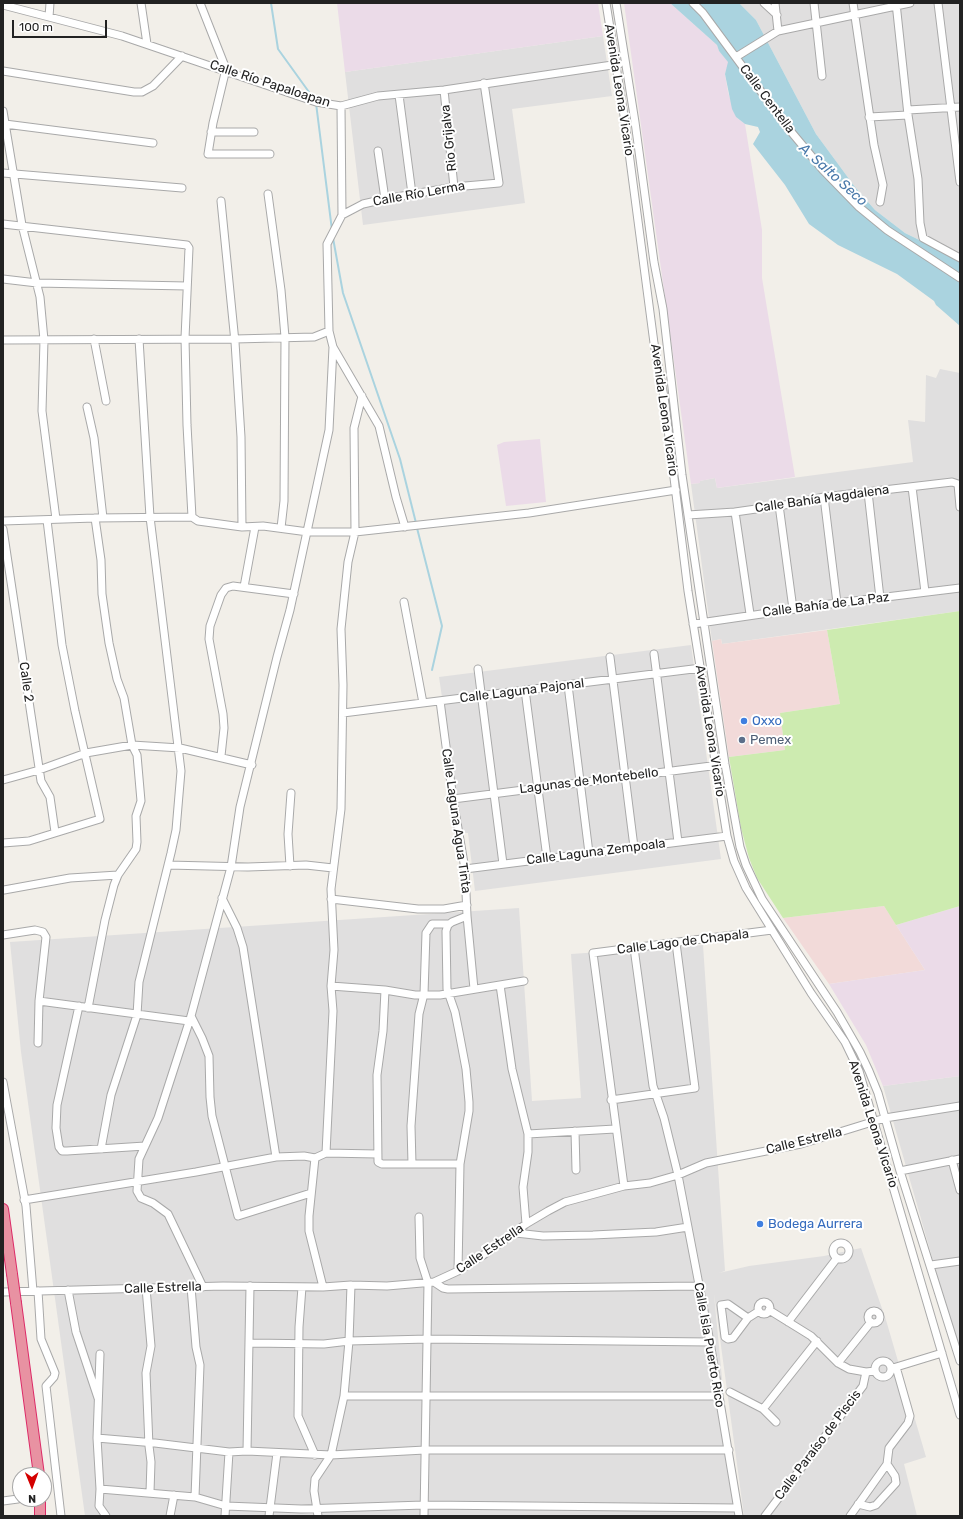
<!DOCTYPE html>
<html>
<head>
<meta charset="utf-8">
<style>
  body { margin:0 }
  #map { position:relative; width:963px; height:1519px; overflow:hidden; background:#f2efe9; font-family:Rubik,sans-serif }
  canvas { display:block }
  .frame { position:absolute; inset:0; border:4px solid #222; pointer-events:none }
  .north { position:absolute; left:12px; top:1467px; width:40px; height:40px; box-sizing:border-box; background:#fff; border:1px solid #a7a7a7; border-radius:50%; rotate:179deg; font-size:11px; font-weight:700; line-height:16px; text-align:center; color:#222 }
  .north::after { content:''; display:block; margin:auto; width:14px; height:18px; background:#d40000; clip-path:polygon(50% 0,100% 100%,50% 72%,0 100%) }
  .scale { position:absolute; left:12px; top:20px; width:95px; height:18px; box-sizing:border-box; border:2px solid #222; border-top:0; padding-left:5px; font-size:12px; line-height:14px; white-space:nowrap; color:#222; -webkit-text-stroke:3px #fff; paint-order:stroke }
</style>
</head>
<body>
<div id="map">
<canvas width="963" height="1519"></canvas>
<div class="frame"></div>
<div class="north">N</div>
<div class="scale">100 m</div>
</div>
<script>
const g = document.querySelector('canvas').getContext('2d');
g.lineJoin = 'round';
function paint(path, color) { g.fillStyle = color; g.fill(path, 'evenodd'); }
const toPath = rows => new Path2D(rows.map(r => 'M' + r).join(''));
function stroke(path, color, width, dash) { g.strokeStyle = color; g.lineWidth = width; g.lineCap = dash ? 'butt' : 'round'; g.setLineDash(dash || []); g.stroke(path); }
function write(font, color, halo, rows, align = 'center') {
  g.font = font + ' Rubik,sans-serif'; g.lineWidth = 4; g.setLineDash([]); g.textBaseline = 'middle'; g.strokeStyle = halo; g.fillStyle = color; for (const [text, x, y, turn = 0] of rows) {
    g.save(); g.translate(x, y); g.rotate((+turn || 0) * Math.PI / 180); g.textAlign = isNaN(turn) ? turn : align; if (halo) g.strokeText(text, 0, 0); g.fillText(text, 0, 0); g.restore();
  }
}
paint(toPath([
  [739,3,960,3,960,260,905,233,875,210,855,187,816,134,756,20],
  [603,36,612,96,512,109,525,203,363,225,345,72],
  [940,369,960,373,960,611,722,644,721,639,712,641,691,484,699,483,699,481,715,478,717,488,913,462,908,420,925,422,926,375,936,378],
  [691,645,721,859,475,891,468,833,462,833,439,677],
  [519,908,532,1101,581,1098,571,954,703,945,725,1271,719,1273,749,1266,824,1256,861,1248,886,1320,926,1457,904,1464,917,1516,744,1516,714,1294,735,1516,85,1516,21,1052,10,942],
  [960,1076,960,1355,883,1086]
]), '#e0dfdf');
paint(toPath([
  [827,630,840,704,780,713,785,750,729,757,712,641,721,639,722,644],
  [884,906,925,970,829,984,783,918]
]), '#f2dad9');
paint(toPath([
  [337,3,598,3,603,36,345,72],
  [624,3,670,3,717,45,719,51,729,62,725,74,728,92,736,117,745,124,762,230,762,278,795,477,717,488,715,478,700,481,700,483,691,484],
  [540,439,546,502,506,506,497,445,504,442],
  [960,906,960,1076,883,1086,866,1045,829,984,925,970,896,925]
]), '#ebdbe8');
paint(toPath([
  [960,611,960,906,896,925,884,906,783,918,757,878,749,858,741,828,729,757,785,750,780,713,840,704,827,630]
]), '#cdebb0');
paint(toPath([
  [670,3,739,3,756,20,816,134,855,187,875,210,905,233,960,260,960,326,936,305,934,301,897,274,838,245,809,224,785,185,753,144,760,132,758,127,745,124,736,117,732,109,725,74,728,62,719,51,717,45]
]), '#aad3df');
stroke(toPath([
  [271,3,278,49,314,99],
  [316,103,332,230],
  [333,238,343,293,400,459,416,523],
  [417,528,442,626,432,670]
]), '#aad3df', 2);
const minor = toPath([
  [141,3,147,44],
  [200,3,226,69,213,123,208,154,270,154],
  [606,3,625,122,654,343,664,397,688,591,727,836,734,861,746,888,811,993,845,1042,859,1071,960,1415],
  [616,3,635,122,654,262,663,309,682,475,725,764,740,847,746,865,762,899,837,1012,860,1052,869,1071,878,1093,900,1171,960,1361],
  [693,3,703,13,788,128,823,170,859,207,887,230,960,278],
  [764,3,777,15],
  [775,3,778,31],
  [814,3,822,76],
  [853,3,874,145,883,185,880,202],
  [896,3,908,115,918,179,920,223,923,238,960,258],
  [938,3,960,182],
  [3,5,122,36,316,102,341,106,378,96,444,90,619,64],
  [49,17,50,3],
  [736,57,778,31,910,3],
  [3,71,134,92,142,92,153,86,182,56],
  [444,90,454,187],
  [399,95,412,194],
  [341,106,342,215,327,244,329,331,333,347,379,426,396,497,405,527],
  [908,110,960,107],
  [3,111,22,225,40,297,44,340,42,411,56,519],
  [869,117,908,115],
  [5,124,153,143],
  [211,132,254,132],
  [378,151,385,199],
  [3,173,182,188],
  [268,194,281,290,285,337,284,501,281,528],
  [221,201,235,342,241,437,242,527],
  [342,215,363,204,385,199,454,187,499,183,484,83],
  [3,224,187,245,189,248,185,338,187,425,192,517],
  [3,279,37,283,187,286],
  [94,339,106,401],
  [3,340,235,339,314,337,329,331],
  [87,407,94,438,103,518],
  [912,487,925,592],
  [868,492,880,598],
  [824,497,837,603],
  [779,505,793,609],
  [735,512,750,614],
  [688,515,735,512,791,504,824,497,952,482,958,484,960,507],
  [3,521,95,518,192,517,198,521,242,527,263,526,308,532,355,532,529,513,676,490],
  [3,529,41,781,50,797,55,832],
  [244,587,255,527],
  [404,602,423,703],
  [693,624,837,603,960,588],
  [654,654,678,842],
  [610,657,634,847],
  [478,669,503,864],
  [568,685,589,853],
  [525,690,547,858],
  [440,701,453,799,465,869,467,916,474,989],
  [343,713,701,668],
  [221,756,224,728,223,714,209,639,210,626,221,595,226,588,233,586,294,594],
  [3,780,39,770,86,753,132,745,180,748,252,765],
  [453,799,719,765],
  [3,843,29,841,100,819,75,711,62,645,47,520],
  [168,865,248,867,306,865,333,868],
  [290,866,288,834,291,793],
  [465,869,727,836],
  [4,890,70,878,118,875],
  [222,898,237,928,243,947,276,1157],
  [331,899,418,909,444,909,467,905],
  [3,935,35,930,43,932,46,937,39,1001,38,1043],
  [634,948,653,1086,664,1118,678,1175,710,1342,739,1516],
  [500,985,512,1069,528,1134,528,1152,523,1187,526,1224],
  [331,986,385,990,415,995,440,995,524,981],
  [385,990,383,1031,377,1075,378,1162,382,1164,460,1164],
  [39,1001,189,1021],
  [79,1006,57,1105,56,1128,59,1147,62,1151,67,1151,145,1146],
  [88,1008,105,920,114,885,118,875,136,849,137,842,136,816,141,801,137,755,132,745,124,698,117,679,109,643,102,594,101,560,95,518],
  [191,1016,202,1038,209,1056,210,1097,212,1116,238,1216,311,1193],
  [3,1082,26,1206,33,1291],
  [611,1100,695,1088,676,943],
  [575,1131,576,1170],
  [528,1134,615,1129],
  [101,1149,111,1095,137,1015,139,982,171,853,176,830,181,771,150,517,139,339],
  [326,1153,377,1154],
  [315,1158,309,1216,309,1231,323,1287],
  [952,1160,960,1190],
  [412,1164,411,1126,419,1014,424,994,426,933,432,924,449,924],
  [900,1171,960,1159],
  [624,1186,593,953,772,930],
  [24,1200,196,1172,276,1157,304,1156,315,1158,326,1153,333,1011,331,986,334,950,331,889,341,809,343,685,341,629,348,562,355,532,354,428,362,396],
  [419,1217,420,1258,428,1283,424,1516],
  [516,1233,543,1236,593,1235,656,1232,688,1227],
  '833 1251a8 8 0 1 1 16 0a8 8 0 1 1-16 0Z',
  [931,1265,960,1261],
  [458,1271,460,1164,469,1111,469,1102,466,1069,459,1032,455,1012,447,989,446,931,448,925,452,922,467,916],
  [434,1282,443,1288,448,1289,698,1286],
  [191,1287,196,1347,200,1365,195,1497],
  [203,1287,168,1214,153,1203,141,1198,137,1191,139,1159,158,1118,191,1016,231,867,240,807,277,657,290,610,329,430,333,347],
  [302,1287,299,1327,298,1416,315,1455],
  [146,1288,151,1346,146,1373,149,1446,151,1462,150,1492],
  [68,1290,76,1332,98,1398],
  [38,1291,41,1339,55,1373,54,1377,46,1386,61,1516],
  [3,1292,223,1286,323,1287,351,1285,387,1286,434,1282,458,1271,482,1256,526,1224,548,1211,565,1202,624,1186,650,1183,678,1175,706,1163,801,1144,885,1118,960,1106],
  '758 1308a6 6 0 1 1 12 0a6 6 0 1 1-12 0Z',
  [769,1310,811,1336,838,1363,849,1369,866,1372,875,1371],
  '868 1317a6 6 0 1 1 12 0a6 6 0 1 1-12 0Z',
  [748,1318,728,1304,721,1305,725,1337,728,1339,733,1338,748,1318,759,1311],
  [788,1322,837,1258],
  [250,1343,324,1344,349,1341,428,1339,710,1342],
  [100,1354,97,1438,100,1489,195,1497,226,1506,301,1509,424,1505,737,1508],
  '875 1369a8 8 0 1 1 16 0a8 8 0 1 1-16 0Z',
  [838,1363,871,1322],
  [893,1368,942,1353],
  [730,1392,763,1409,776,1422],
  [344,1396,719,1396],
  [763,1409,817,1341],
  [97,1438,155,1443,229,1452,247,1451,331,1455,425,1450,729,1450],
  [247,1451,250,1286],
  [100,1489,99,1506,106,1516],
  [3,1501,18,1499],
  [858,1504,870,1507,876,1505,896,1483,895,1476,887,1464],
  [170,1516,174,1495],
  [225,1516,229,1452],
  [269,1516,277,1453],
  [318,1516,314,1491,315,1479,331,1455,344,1396,349,1341,351,1285],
  [765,1516,863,1386,866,1372],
  [850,1516,887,1464,889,1448,908,1423,910,1416,896,1367]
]);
const highway = toPath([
  [3,1209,12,1274],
  [16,1303,39,1475],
  [40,1516,40,1499]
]);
stroke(minor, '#a9a9a9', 9);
stroke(highway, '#dc2a67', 12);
stroke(minor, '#fff', 7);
stroke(highway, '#e892a2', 10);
const highwayBridge = toPath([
  [12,1274,16,1303]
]);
stroke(highwayBridge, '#dc2a67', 12, []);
stroke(highwayBridge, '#e892a2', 10);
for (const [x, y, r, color] of [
  [744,721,4,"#3f7fe0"],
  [742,740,4,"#5c6f8a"],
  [760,1224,4,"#3f7fe0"]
]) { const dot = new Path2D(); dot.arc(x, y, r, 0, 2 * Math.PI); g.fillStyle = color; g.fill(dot); stroke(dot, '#fff', 1.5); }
write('13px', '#222', '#fff', [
  ["Calle Río Papaloapan",270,84,18],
  ["Avenida Leona Vicario",619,90,81],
  ["Calle Centella",767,99,53],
  ["Rio Grijalva",449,138,-96],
  ["Calle Río Lerma",419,194,-10],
  ["Avenida Leona Vicario",664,410,82],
  ["Calle Bahía Magdalena",822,499,-8],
  ["Calle Bahía de La Paz",826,605,-7],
  ["Calle 2",26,682,82],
  ["Calle Laguna Pajonal",522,691,-7],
  ["Avenida Leona Vicario",710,731,81],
  ["Lagunas de Montebello",589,781,-7],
  ["Calle Laguna Agua Tinta",456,821,82],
  ["Calle Laguna Zempoala",596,852,-7],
  ["Calle Lago de Chapala",683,942,-7],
  ["Avenida Leona Vicario",873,1124,72],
  ["Calle Estrella",804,1141,-14],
  ["Calle Estrella",490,1249,-34],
  ["Calle Estrella",163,1288,-2],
  ["Calle Isla Puerto Rico",709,1345,80],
  ["Calle Paraíso de Piscis",818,1445,-53]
]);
write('13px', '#366cbe', '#fff', [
  ["Oxxo",752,721],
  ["Bodega Aurrera",768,1224]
], 'left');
write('13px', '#4e5e75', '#fff', [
  ["Pemex",750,740]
], 'left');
write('italic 14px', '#4a7aab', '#fff', [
  ["A. Salto Seco",833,175,42]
]);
</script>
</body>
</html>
